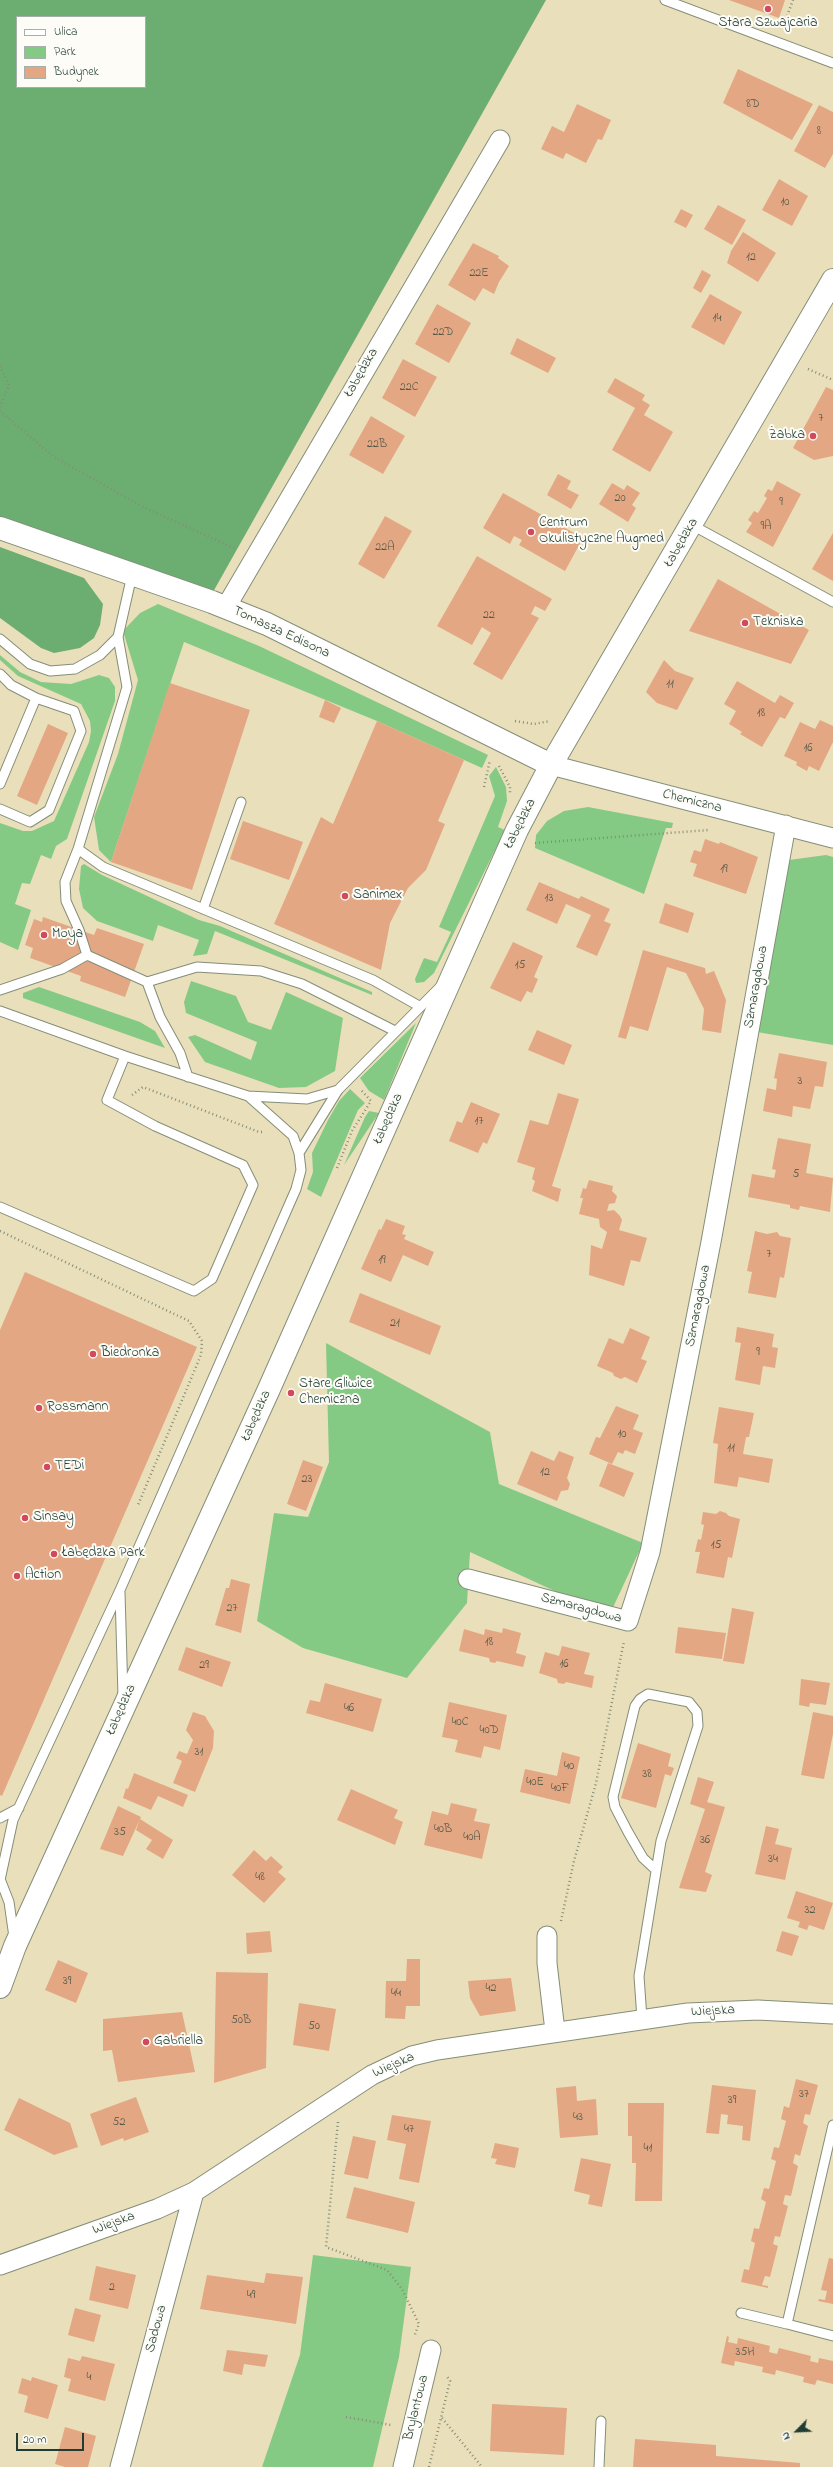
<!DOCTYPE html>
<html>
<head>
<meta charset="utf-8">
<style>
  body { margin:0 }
  #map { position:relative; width:833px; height:2467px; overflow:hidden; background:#eadfbb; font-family:"Indie Flower",sans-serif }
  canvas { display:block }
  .legend { position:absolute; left:16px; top:16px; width:130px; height:72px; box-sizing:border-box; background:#fdfcf7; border:1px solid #a4b0a9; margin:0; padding:5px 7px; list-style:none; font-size:12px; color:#1f3d34 }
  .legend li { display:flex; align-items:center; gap:8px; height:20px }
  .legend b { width:20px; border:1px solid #a4b0a9 }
  .north { position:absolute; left:777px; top:2411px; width:40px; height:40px; -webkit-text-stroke:3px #fdfcf7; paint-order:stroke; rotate:246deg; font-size:11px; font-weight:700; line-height:16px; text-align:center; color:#1f3d34 }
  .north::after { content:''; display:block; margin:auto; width:14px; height:18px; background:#1f3d34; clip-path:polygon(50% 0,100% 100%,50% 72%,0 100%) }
  .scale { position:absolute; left:16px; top:2433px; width:68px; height:18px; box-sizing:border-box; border:2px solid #1f3d34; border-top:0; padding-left:5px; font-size:12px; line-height:14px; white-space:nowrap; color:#1f3d34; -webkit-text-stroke:3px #fdfcf7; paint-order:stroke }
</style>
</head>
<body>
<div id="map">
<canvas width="833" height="2467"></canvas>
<ul class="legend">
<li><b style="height:5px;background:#fff"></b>Ulica</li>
<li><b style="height:11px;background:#85ca84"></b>Park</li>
<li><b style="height:11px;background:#e4a783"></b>Budynek</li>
</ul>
<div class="north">N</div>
<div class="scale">20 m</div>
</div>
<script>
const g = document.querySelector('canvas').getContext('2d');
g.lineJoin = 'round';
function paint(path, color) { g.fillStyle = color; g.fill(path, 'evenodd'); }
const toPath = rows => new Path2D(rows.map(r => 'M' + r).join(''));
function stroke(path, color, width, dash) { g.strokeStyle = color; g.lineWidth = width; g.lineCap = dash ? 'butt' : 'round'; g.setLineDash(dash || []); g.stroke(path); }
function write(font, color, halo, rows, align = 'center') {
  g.font = font + ' "Indie Flower",sans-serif'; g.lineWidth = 4; g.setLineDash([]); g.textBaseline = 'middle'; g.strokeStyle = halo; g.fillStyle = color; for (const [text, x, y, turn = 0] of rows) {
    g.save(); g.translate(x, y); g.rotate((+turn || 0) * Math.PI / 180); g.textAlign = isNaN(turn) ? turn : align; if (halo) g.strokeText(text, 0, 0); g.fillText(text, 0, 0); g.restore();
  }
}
paint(toPath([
  [158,604,259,646,488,755,482,768,377,721,184,642,111,862,99,850,94,817,118,754,138,680,123,631,140,613],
  [0,655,20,672,41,682,71,684,99,675,109,678,115,687,115,701,67,839,56,846,51,859,41,855,30,884,22,883,15,904,31,910,18,950,0,942,0,823,23,831,32,831,54,821,89,742,91,731,90,721,81,704,18,676,0,660],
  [496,767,506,787,507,801,498,827,505,830,434,973,424,982,416,983,415,979,424,958,437,962,451,932,439,927,495,796,489,776],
  [588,807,673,823,672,828,666,828,644,894,535,848,536,835,547,821,564,811],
  [826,855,833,857,833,1045,757,1032,789,860],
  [84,864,102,875,199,920,220,926,372,992,372,995,215,931,207,954,193,956,199,940,158,925,153,941,97,921,83,908,79,889,81,866],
  [191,981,236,996,248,1022,271,1030,286,992,343,1018,335,1071,306,1087,279,1088,205,1062,188,1037,195,1035,251,1060,257,1042,186,1013,184,1002],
  [39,987,140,1022,155,1031,165,1048,23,998,23,993],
  [416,1023,384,1100,369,1091,360,1078],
  [350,1089,365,1103,358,1110,321,1197,307,1189,313,1172,312,1153,328,1120,339,1101],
  [369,1111,379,1113,344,1165,365,1117],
  [326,1343,490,1432,499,1484,643,1543,609,1616,470,1552,467,1603,407,1678,303,1648,257,1621,274,1513,308,1517,329,1462],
  [313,2255,411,2267,399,2357,373,2467,262,2467,300,2355]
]), '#85ca84');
paint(toPath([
  [0,0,546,0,213,592,0,528],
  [17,17,145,17,145,87,17,87],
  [0,547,84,578,103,604,100,625,94,638,80,648,54,653,41,648,0,618]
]), '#6cae72');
paint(toPath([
  [729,0,785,0,779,18],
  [738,69,813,104,792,140,723,103],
  [577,104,611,120,602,140,598,139,586,163,566,153,563,159,541,149,552,126,564,132],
  [819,105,833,112,833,154,825,168,794,151],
  [779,179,808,196,792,226,762,210],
  [718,205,746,220,732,245,704,229],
  [681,209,693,215,686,228,674,222],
  [743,232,776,253,758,282,727,263,731,251],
  [473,243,499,256,498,258,509,266,499,282,494,294,483,288,475,301,448,285],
  [702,270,711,275,701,293,693,288],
  [710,294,742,312,724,345,691,327],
  [437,304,471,323,449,363,415,344],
  [517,338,556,358,548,373,510,354],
  [403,359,437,377,415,417,382,398],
  [615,378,645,395,642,400,650,405,644,415,673,432,650,472,612,450,635,408,607,392],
  [826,387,833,390,833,456,814,460,793,448],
  [371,416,405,436,383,474,349,455],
  [558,474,571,481,567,489,579,495,571,509,547,495],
  [777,481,801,494,773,547,746,532,752,523,748,520,754,511,758,513,767,498,764,496,768,489,772,491],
  [612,483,624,490,627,485,640,493,632,505,636,508,628,522,599,504],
  [503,493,583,538,565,571,519,545,522,540,514,536,510,544,483,528],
  [385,516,412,531,384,579,358,564],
  [833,533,833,581,812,569],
  [477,556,552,599,545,611,535,606,531,614,539,618,502,680,473,664,491,633,482,627,472,645,437,626],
  [718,579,809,630,791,664,689,631],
  [664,660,675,671,694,678,677,710,657,703,646,692],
  [737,681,775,703,780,695,794,703,785,719,780,717,762,747,740,734,742,732,729,724,736,711,724,704],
  [170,683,250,710,192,890,111,862],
  [325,700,341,708,334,723,319,717],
  [820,720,833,726,833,742,819,771,809,766,807,771,796,765,797,762,784,756,800,722,815,729],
  [377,721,464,760,438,821,445,824,426,870,408,888,390,923,381,970,274,924,321,817,333,824],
  [48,724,68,733,37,805,17,796],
  [243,821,303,842,289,880,230,859],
  [705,839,719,844,720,842,758,857,746,894,693,876,697,864,690,862,694,850,701,852],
  [539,882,579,899,581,896,610,909,604,921,611,924,597,956,576,947,591,915,566,904,557,924,526,910],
  [665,903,694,913,688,933,659,923],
  [43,917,94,935,97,928,144,944,125,997,80,981,81,976,30,958,33,948,25,945,34,919,42,922],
  [513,942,543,956,534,977,538,979,532,993,527,991,521,1002,490,988],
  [643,950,705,968,706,974,714,971,726,1000,721,1033,702,1030,704,1009,686,973,667,967,648,1031,630,1026,626,1039,618,1037],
  [537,1030,572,1045,564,1065,528,1050],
  [779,1053,827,1062,823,1087,815,1086,810,1109,793,1106,792,1117,763,1111,767,1088,776,1090,777,1079,774,1078],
  [558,1093,579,1099,552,1186,561,1189,558,1202,532,1191,535,1181,532,1179,535,1168,517,1162,530,1120,548,1125],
  [471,1102,500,1114,487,1144,483,1142,478,1153,449,1141,457,1121,462,1123],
  [778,1138,811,1144,806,1173,833,1178,830,1212,800,1206,799,1210,790,1208,790,1205,748,1197,752,1174,774,1178,776,1170,772,1169],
  [589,1180,613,1186,612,1191,617,1196,615,1203,609,1204,607,1211,614,1210,620,1216,622,1220,619,1230,647,1238,640,1262,631,1260,624,1286,589,1275,591,1245,602,1249,607,1232,600,1227,599,1219,579,1214,583,1198,580,1198,583,1188,586,1189],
  [386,1219,405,1226,402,1234,406,1235,404,1239,434,1252,428,1266,403,1255,391,1282,361,1269,379,1229,381,1230],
  [755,1231,767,1234,777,1232,780,1236,791,1238,784,1278,780,1277,776,1298,748,1293,752,1272,747,1271],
  [25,1272,197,1347,2,1796,0,1795,0,1330],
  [360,1293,441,1326,430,1355,349,1322],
  [737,1327,774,1334,772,1347,778,1348,775,1368,763,1366,760,1385,735,1380,741,1343,735,1342],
  [630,1328,650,1337,641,1359,647,1361,637,1383,625,1377,621,1379,614,1376,613,1373,597,1366,609,1338,623,1344],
  [616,1406,639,1415,633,1429,643,1433,635,1454,625,1450,623,1454,618,1452,612,1464,589,1454,596,1437,600,1438],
  [719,1407,754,1413,749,1437,746,1437,743,1454,773,1459,769,1483,739,1477,737,1487,714,1483,718,1444,713,1443],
  [531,1451,554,1461,559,1451,574,1457,567,1478,570,1484,568,1490,561,1491,557,1501,517,1484],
  [303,1460,323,1467,306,1511,287,1504],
  [608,1463,634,1473,624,1497,599,1486],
  [720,1511,726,1513,729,1516,740,1519,732,1558,728,1557,724,1578,696,1573,700,1552,695,1552,698,1539,701,1540,704,1525,701,1524,703,1512,716,1514],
  [231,1579,250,1584,241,1633,215,1625,226,1588,229,1588],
  [732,1608,754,1612,744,1664,723,1661],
  [678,1627,726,1633,722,1659,675,1653],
  [503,1628,521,1633,516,1653,526,1656,523,1667,497,1661,495,1663,490,1662,489,1658,459,1651,464,1629,484,1635,485,1629,502,1633],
  [562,1646,590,1653,584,1674,594,1676,592,1688,566,1682,564,1684,558,1683,557,1679,539,1673,545,1652,559,1656],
  [186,1647,231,1662,222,1687,178,1670],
  [801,1679,830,1683,826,1705,810,1703,809,1707,799,1705],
  [325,1683,382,1699,373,1732,306,1713,310,1700,320,1702],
  [449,1702,507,1715,500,1750,484,1746,481,1758,455,1752,458,1740,442,1737],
  [193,1712,205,1716,214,1731,213,1748,195,1792,173,1783,182,1761,176,1758,179,1751,187,1754,193,1740,186,1730],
  [813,1712,833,1716,833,1734,824,1779,801,1775],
  [638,1743,671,1754,668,1766,674,1768,671,1776,665,1774,656,1808,621,1798],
  [562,1752,580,1757,570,1804,520,1792,525,1769,557,1776],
  [134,1773,188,1795,183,1807,158,1796,151,1810,123,1798,126,1788,128,1789],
  [698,1777,714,1782,707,1802,725,1807,705,1872,712,1875,706,1892,679,1888,705,1809,690,1804],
  [351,1789,398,1810,394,1818,403,1822,395,1845,337,1820],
  [451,1803,477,1809,474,1821,490,1824,482,1859,424,1845,432,1811,448,1815],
  [118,1806,141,1817,123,1856,100,1849],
  [140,1819,173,1840,163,1859,146,1849,152,1840,136,1830],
  [766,1826,779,1829,775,1844,792,1848,785,1880,755,1874],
  [254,1850,266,1861,271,1856,283,1867,278,1872,286,1879,264,1903,232,1875],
  [796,1891,833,1903,824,1930,809,1925,807,1930,798,1927,800,1922,787,1918],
  [270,1931,272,1952,247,1954,246,1933],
  [782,1931,799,1936,792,1956,776,1951],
  [407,1959,420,1959,420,2006,406,2006,405,2019,385,2018,386,1981,406,1981],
  [58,1960,88,1973,76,2003,45,1990],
  [216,1972,268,1973,266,2068,214,2083],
  [511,1978,516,2011,480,2016,470,1998,468,1981],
  [299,2003,336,2009,329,2051,293,2045],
  [182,2012,195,2072,118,2082,112,2050,103,2051,103,2019],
  [796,2079,818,2085,810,2115,805,2114,803,2123,808,2126,800,2156,795,2154,793,2163,798,2166,792,2164,798,2166,791,2196,785,2195,783,2204,788,2206,780,2237,775,2236,773,2244,778,2246,770,2277,765,2276,762,2285,768,2286,768,2288,741,2282,744,2269,749,2270,755,2243,751,2241,754,2228,759,2229,766,2202,761,2199,764,2188,769,2189,776,2161,771,2159,774,2147,779,2148,786,2121,781,2119,784,2106,789,2108],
  [712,2085,756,2090,750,2141,742,2140,743,2126,727,2124,728,2115,721,2114,719,2134,706,2133],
  [576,2086,577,2101,596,2099,598,2135,560,2138,556,2088],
  [136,2097,149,2132,124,2141,123,2138,101,2146,90,2114],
  [19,2098,70,2123,78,2147,54,2155,4,2130],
  [628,2103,664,2103,662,2201,635,2201,636,2163,632,2163,632,2136,628,2136],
  [392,2115,431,2121,419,2183,399,2179,406,2144,387,2140],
  [353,2136,376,2141,368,2179,344,2174],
  [495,2143,519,2148,515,2168,495,2164,497,2159,491,2158],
  [581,2158,611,2164,602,2207,588,2204,590,2195,574,2191],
  [354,2187,415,2202,408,2233,346,2218],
  [829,2258,833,2259,833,2304,818,2301,819,2299,825,2300,827,2291,821,2290],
  [96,2266,136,2275,128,2309,89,2300],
  [266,2273,303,2277,296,2324,200,2309,207,2275,264,2283],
  [75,2308,101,2315,94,2342,68,2335],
  [727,2336,729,2337,728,2342,737,2344,738,2338,770,2346,769,2352,777,2354,779,2348,811,2356,810,2361,818,2363,819,2358,833,2361,833,2384,817,2380,815,2385,803,2382,804,2377,776,2370,775,2375,762,2372,763,2367,735,2361,734,2366,721,2363],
  [227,2350,268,2355,265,2367,244,2364,242,2375,223,2371],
  [82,2356,115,2364,105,2401,68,2391,71,2379,64,2377,68,2358,80,2361],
  [32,2377,58,2385,48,2419,24,2412,28,2396,18,2393,22,2378,31,2381],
  [492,2404,567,2408,564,2455,490,2451],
  [65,2427,96,2436,88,2467,65,2467,55,2464],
  [635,2439,716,2445,716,2456,800,2463,800,2467,633,2467]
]), '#e4a783');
const service = toPath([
  [665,0,833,63],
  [692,525,833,602],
  [0,639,30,664,50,671,75,669,100,655,118,637,132,575],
  [0,674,11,685,36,698,0,784],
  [0,809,30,822,49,810,81,731,74,711,36,698],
  [78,849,103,867,373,980,419,1006],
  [203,909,241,802],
  [87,955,79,930,66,901,65,882,78,849,127,687,118,637],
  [87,955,147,982,160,1017,180,1053,188,1077],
  [147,982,197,967,261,971,302,984,395,1031],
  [0,990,62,969,87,955],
  [0,1011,125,1056,248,1096,307,1099,338,1090],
  [299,1153,338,1090,441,986],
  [0,1207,194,1291,212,1279,253,1185,243,1165,155,1126,107,1100,125,1056],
  [120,1593,123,1696],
  [0,1818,19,1808],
  [0,1879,9,1902,14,1937],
  [0,1880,13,1820,120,1590,296,1189,301,1170,299,1153,293,1136,248,1096],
  [642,2019,639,1976,661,1841,698,1726,697,1712,689,1702,648,1694,640,1699,635,1706,613,1797,615,1807,628,1832,643,1858,656,1870],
  [833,2125,787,2324,833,2336],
  [741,2313,787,2324],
  [599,2467,601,2421]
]);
const minor = toPath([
  [226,607,500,140],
  [551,765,833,838],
  [468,1579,628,1621,650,1552,711,1242,786,825],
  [547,1936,547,1963,555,2031],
  [0,2265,157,2209,194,2192,372,2075,412,2056,437,2050,688,2013,758,2010,833,2014],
  [120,2467,194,2192],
  [403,2467,431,2350]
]);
const tertiary = toPath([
  [0,528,212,602,267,624,551,765],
  [0,1987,15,1946,269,1389,517,830,551,765,833,280]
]);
stroke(service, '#848e78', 11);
stroke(minor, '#848e78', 21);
stroke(tertiary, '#848e78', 24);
stroke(toPath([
  [783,27,793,0],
  [0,366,9,385,0,407],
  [808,369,833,380],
  [0,411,54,457,143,507,236,549],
  [515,721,534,724,550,721],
  [499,766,510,787,510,793],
  [484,787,490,760],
  [535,843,709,830],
  [132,1095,143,1087,259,1132,264,1132],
  [337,1168,352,1131,371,1101,361,1090],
  [0,1231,189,1321,202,1341,201,1355,138,1505],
  [561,1921,574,1861,596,1783,624,1641],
  [338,2122,326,2247,387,2270,402,2289,419,2324,414,2337],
  [346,2417,391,2425],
  [442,2418,482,2467],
  [429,2467,450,2381,446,2375]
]), '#848e78', 2.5, [1, 3]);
stroke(service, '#fff', 9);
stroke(minor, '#fff', 19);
stroke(tertiary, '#fff', 22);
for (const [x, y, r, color] of [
  [768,9,4,"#d1495b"],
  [813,436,4,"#d1495b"],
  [531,532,4,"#d1495b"],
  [745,623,4,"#d1495b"],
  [345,896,4,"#d1495b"],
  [44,935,4,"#d1495b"],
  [93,1354,4,"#d1495b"],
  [291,1393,4,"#d1495b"],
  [39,1408,4,"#d1495b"],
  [47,1467,4,"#d1495b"],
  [25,1518,4,"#d1495b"],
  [54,1554,4,"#d1495b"],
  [17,1576,4,"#d1495b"],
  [146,2042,4,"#d1495b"]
]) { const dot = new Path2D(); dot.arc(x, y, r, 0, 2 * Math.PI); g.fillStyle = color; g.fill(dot); stroke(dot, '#fdfcf7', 1.5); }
write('12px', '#505848', null, [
  ["8D",753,105],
  ["8",819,132],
  ["10",785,203],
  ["12",751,258],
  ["22E",479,274],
  ["14",717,319],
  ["22D",443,333],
  ["22C",409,388],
  ["7",821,419],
  ["22B",377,445],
  ["20",620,499],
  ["9",781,503],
  ["9A",766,527],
  ["22A",385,548],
  ["22",489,616],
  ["11",670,685],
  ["18",761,714],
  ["16",808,749],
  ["19",724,870],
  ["13",549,899],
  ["15",520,966],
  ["3",800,1082],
  ["17",479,1122],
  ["5",796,1175],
  ["7",769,1255],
  ["19",382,1261],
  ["21",395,1324],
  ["9",758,1353],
  ["10",622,1435],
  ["11",731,1449],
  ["12",545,1473],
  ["23",307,1480],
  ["15",716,1546],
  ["27",232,1609],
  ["18",489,1643],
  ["16",564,1665],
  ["29",204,1666],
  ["46",349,1709],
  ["40C",460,1723],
  ["40D",489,1731],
  ["31",199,1753],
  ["40",569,1767],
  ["38",647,1775],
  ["40E",535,1783],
  ["40F",560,1789],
  ["40B",443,1830],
  ["35",120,1833],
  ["40A",472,1838],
  ["36",705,1841],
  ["34",773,1860],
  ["48",260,1878],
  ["32",810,1911],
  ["39",67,1982],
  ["42",491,1989],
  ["44",396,1994],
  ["50B",241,2021],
  ["50",314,2027],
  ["37",804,2095],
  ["39",732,2101],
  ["43",578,2118],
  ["52",119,2123],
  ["47",409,2130],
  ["41",648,2149],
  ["2",112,2288],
  ["49",251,2296],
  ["35H",745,2353],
  ["4",89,2378]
]);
write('14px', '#1f3d34', '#fdfcf7', [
  ["Stara Szwajcaria",768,24,"center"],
  ["Żabka",805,436,"right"],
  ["Centrum",539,524],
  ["Okulistyczne Augmed",539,540],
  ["Tekniska",753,623],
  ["Sanimex",353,896],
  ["Moya",52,935],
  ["Biedronka",101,1354],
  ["Stare Gliwice",299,1385],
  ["Chemiczna",299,1401],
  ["Rossmann",47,1408],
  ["TEDi",55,1467],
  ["Sinsay",33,1518],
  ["Łabędzka Park",62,1554],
  ["Action",25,1576],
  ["Gabriella",154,2042]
], 'left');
write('14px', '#1f3d34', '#fdfcf7', [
  ["Łabędzka",362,373,-60],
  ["Łabędzka",682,543,-60],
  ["Tomasza Edisona",281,633,25],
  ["Chemiczna",692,802,14],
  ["Łabędzka",521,824,-63],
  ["Szmaragdowa",757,987,-80],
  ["Łabędzka",389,1119,-66],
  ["Szmaragdowa",699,1306,-79],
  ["Łabędzka",257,1416,-66],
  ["Szmaragdowa",581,1609,15],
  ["Łabędzka",122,1710,-66],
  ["Wiejska",713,2012,-3],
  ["Wiejska",394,2066,-24],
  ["Wiejska",114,2224,-20],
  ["Sadowa",157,2329,-75],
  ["Brylantowa",417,2408,-76]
]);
</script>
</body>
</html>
